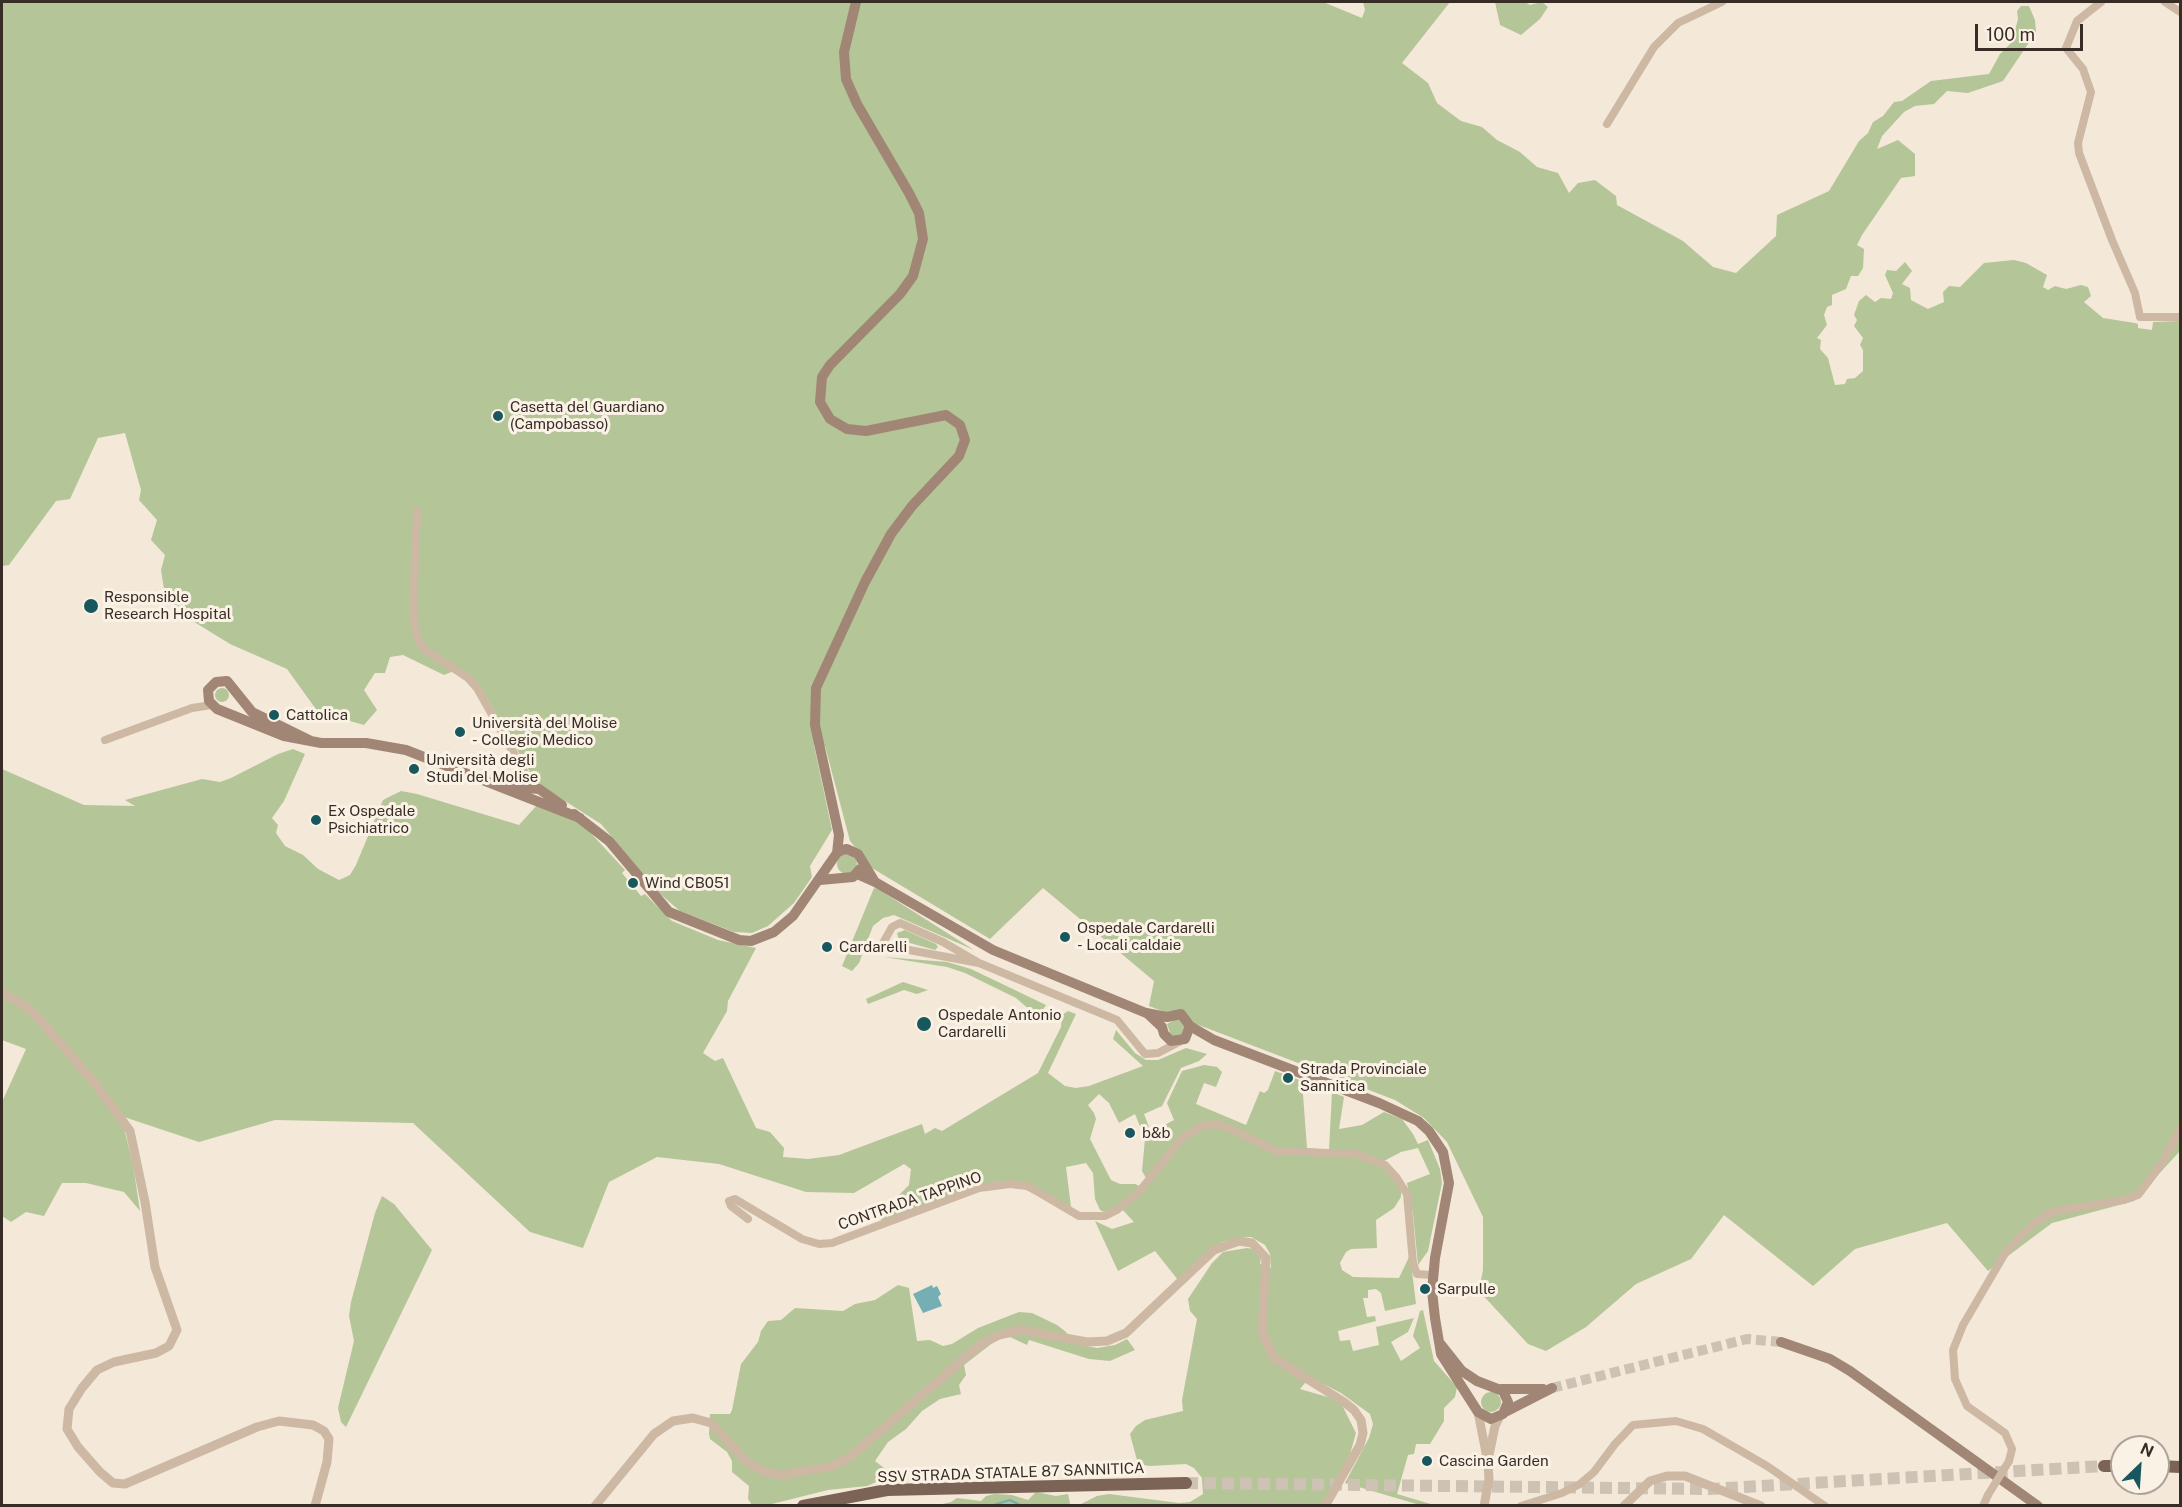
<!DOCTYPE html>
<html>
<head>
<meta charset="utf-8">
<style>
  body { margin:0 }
  #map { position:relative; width:2182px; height:1507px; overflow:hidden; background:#f4e8d9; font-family:"Public Sans",sans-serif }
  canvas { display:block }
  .frame { position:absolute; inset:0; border:3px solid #382c26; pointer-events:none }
  .north { position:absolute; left:2110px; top:1435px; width:60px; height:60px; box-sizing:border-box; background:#fbf2e6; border:2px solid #ada399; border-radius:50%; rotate:25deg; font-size:16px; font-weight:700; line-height:24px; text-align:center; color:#382c26 }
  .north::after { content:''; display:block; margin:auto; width:21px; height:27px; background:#18575e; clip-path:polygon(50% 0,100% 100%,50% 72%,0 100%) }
  .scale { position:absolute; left:1975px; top:24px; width:108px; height:27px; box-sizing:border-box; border:3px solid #382c26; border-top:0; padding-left:8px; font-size:18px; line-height:21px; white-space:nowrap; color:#382c26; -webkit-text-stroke:4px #fbf2e6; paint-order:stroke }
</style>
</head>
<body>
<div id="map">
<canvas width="2182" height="1507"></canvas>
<div class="frame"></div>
<div class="north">N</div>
<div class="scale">100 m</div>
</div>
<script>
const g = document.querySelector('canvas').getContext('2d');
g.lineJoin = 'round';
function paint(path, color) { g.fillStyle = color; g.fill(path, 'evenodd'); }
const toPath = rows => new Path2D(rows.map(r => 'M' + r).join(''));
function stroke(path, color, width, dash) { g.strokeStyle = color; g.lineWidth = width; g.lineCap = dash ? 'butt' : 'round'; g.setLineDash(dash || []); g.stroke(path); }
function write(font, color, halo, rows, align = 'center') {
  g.font = font + ' "Public Sans",sans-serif'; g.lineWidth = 6; g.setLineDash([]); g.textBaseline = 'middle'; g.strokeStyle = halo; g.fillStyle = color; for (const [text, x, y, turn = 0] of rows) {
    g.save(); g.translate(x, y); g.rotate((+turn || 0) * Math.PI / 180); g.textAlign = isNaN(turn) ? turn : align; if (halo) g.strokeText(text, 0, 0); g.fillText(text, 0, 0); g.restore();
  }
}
paint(toPath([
  [2,2,1323,2,1362,18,1365,10,1363,2,1450,2,1402,63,1428,83,1437,103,1461,121,1482,127,1497,140,1520,152,1537,167,1558,173,1569,193,1578,183,1595,180,1616,196,1617,205,1683,241,1713,267,1736,273,1776,236,1777,215,1829,191,1859,141,1868,133,1873,122,1883,116,1894,102,1902,101,1931,81,1989,74,2000,54,2012,42,2018,19,2017,11,2021,6,2029,6,2035,20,2036,32,2003,81,1968,93,1947,91,1934,104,1915,106,1904,112,1882,136,1877,149,1898,140,1915,154,1915,176,1901,178,1862,235,1857,245,1864,249,1863,268,1858,276,1851,276,1846,289,1832,295,1832,305,1827,307,1824,315,1827,325,1817,338,1821,340,1820,349,1828,358,1835,385,1845,384,1847,379,1855,378,1863,371,1863,350,1860,345,1863,338,1854,326,1857,320,1854,315,1859,301,1866,295,1875,302,1881,298,1891,299,1893,293,1885,275,1887,270,1896,271,1905,262,1912,271,1902,284,1910,288,1911,300,1928,309,1944,302,1943,292,1949,286,1960,287,1984,263,2014,260,2026,263,2047,275,2043,287,2048,290,2055,286,2066,289,2081,285,2088,287,2091,296,2084,302,2103,318,2135,323,2138,324,2138,328,2152,330,2153,322,2180,321,2180,1151,2134,1201,2052,1223,1988,1271,1947,1223,1855,1249,1813,1286,1724,1215,1691,1259,1636,1284,1586,1327,1546,1351,1528,1344,1479,1291,1483,1270,1483,1217,1447,1142,1424,1118,1395,1100,1149,1006,1154,981,1043,888,990,939,872,868,850,841,825,746,814,745,832,830,810,866,812,877,794,903,768,926,752,933,734,932,680,911,659,893,601,824,551,792,540,789,484,693,454,671,444,675,403,655,390,657,385,673,375,673,364,690,377,710,364,725,318,712,287,669,230,644,196,623,175,605,164,589,161,570,165,555,151,540,157,520,139,500,141,490,125,433,98,438,70,499,56,501,9,565,2,566],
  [1495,2,1525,2,1530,5,1542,2,1548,7,1540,19,1521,35,1500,25],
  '215 695a7 7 0 1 1 14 0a7 7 0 1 1-14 0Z',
  [293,749,305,754,284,801,272,818,278,825,276,833,285,846,303,855,318,869,339,880,350,875,356,865,383,800,401,791,417,794,519,825,538,804,574,819,586,828,625,870,622,873,641,896,645,894,672,921,718,940,756,948,728,1001,727,1011,703,1053,715,1061,723,1058,756,1128,770,1132,784,1148,783,1157,808,1159,839,1155,922,1124,925,1134,935,1128,942,1131,1038,1073,1061,1027,1062,1015,1068,1011,1076,1014,1048,1073,1065,1086,1076,1088,1089,1086,1143,1066,1113,1039,1116,1030,1135,1053,1146,1060,1158,1060,1186,1048,1207,1054,1199,1061,1181,1068,1162,1106,1144,1114,1151,1132,1174,1120,1167,1103,1182,1071,1204,1065,1217,1067,1222,1072,1216,1087,1204,1083,1196,1104,1246,1125,1260,1091,1264,1093,1268,1090,1275,1071,1302,1081,1307,1148,1329,1150,1332,1092,1344,1097,1339,1129,1362,1125,1384,1112,1402,1119,1413,1134,1418,1144,1428,1140,1440,1169,1442,1183,1428,1251,1418,1265,1413,1214,1407,1183,1430,1174,1418,1148,1401,1152,1384,1161,1385,1168,1401,1189,1401,1197,1394,1208,1376,1220,1377,1248,1351,1249,1346,1252,1340,1263,1342,1270,1353,1277,1399,1278,1410,1255,1416,1304,1385,1311,1381,1293,1376,1289,1368,1290,1368,1298,1363,1298,1367,1317,1375,1316,1376,1321,1338,1331,1340,1341,1350,1340,1353,1351,1379,1345,1376,1327,1414,1318,1408,1332,1391,1342,1401,1361,1420,1348,1413,1336,1420,1311,1423,1310,1434,1361,1457,1387,1455,1397,1444,1408,1444,1421,1430,1444,1416,1444,1414,1454,1408,1455,1397,1494,1434,1505,1420,1505,1345,1483,1369,1438,1373,1424,1370,1414,1341,1393,1310,1377,1300,1389,1331,1398,1342,1405,1356,1433,1348,1461,1323,1505,1079,1505,1097,1496,1109,1494,1179,1503,1190,1502,1203,1494,1202,1478,1194,1468,1186,1464,1150,1466,1138,1464,1130,1434,1136,1426,1145,1420,1183,1411,1182,1400,1197,1319,1190,1311,1188,1299,1212,1263,1223,1252,1247,1248,1253,1249,1261,1258,1260,1264,1271,1268,1270,1254,1265,1245,1251,1237,1241,1237,1222,1242,1207,1252,1178,1280,1155,1251,1118,1271,1095,1221,1112,1229,1134,1222,1119,1206,1104,1212,1100,1210,1095,1199,1093,1173,1086,1163,1066,1167,1071,1207,1039,1189,1012,1181,994,1182,881,1221,882,1212,909,1185,911,1169,904,1164,854,1193,806,1192,719,1164,657,1157,609,1182,583,1248,530,1232,413,1123,275,1120,199,1142,121,1116,133,1165,140,1211,124,1192,86,1183,62,1183,44,1216,26,1212,11,1222,2,1216,2,1102,26,1049,2,1040,2,769,84,805,135,806,125,800,202,779,220,782,231,778,278,754],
  [1099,1094,1109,1103,1119,1123,1135,1114,1145,1139,1142,1171,1146,1178,1144,1188,1135,1184,1120,1184,1111,1180,1090,1139,1096,1119,1094,1113,1088,1105],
  '837 864a10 10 0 1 1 20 0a10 10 0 1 1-20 0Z',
  [874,888,878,889,974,950,894,915,883,918,873,926,859,963,852,971,842,966],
  [905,930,936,944,938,947,935,950,899,940,897,933],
  [884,957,947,962,971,969,1046,1005,1038,1017,1016,998,965,973,947,967],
  [903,982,928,990,917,994,904,990,868,1004,866,999],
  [1178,1018,1186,1025,1183,1036,1171,1036,1167,1024],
  [382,1196,394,1204,432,1250,346,1427,341,1422,338,1408,354,1341,349,1316,351,1302,375,1213],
  [898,1285,909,1288,917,1341,930,1340,943,1346,952,1344,978,1328,1019,1312,1032,1313,1057,1325,1066,1332,1075,1344,1097,1348,1115,1345,1127,1339,1135,1350,1110,1361,1089,1359,1029,1340,1027,1345,1010,1337,999,1338,964,1365,966,1375,959,1385,961,1394,940,1399,922,1411,906,1429,888,1442,875,1461,893,1475,867,1486,828,1490,768,1505,752,1505,748,1499,749,1486,732,1472,732,1461,727,1452,710,1439,709,1434,710,1414,730,1414,732,1410,741,1364,758,1342,761,1331,768,1321,781,1320,795,1308,843,1311,855,1304,875,1300],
  '1481 1402a10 10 0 1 1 20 0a10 10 0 1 1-20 0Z',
  [1036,1492,1056,1496,1068,1494,1070,1503,1069,1506,934,1506,951,1502,957,1498,981,1501,986,1496,995,1494,1012,1495,1028,1500]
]), '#b4c598');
paint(toPath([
  [932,1285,933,1288,937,1286,941,1294,938,1297,942,1306,923,1313,913,1294]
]), '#75afb4');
stroke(toPath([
  [990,1506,1010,1500,1022,1506]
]), '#75afb4', 2);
stroke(toPath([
  [1552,1388,1747,1339,1781,1342]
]), '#cec2b5', 10, [10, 5]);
stroke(toPath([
  [1186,1483,1710,1489,2104,1466]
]), '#cec2b5', 12, [12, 6]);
stroke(toPath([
  [2101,2,2077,21,2066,48,2083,69,2091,92,2078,143,2079,153,2112,240,2135,293,2140,317,2180,317],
  [2165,2,2180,12],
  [1607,124,1654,47,1678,23,1722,2],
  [417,511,413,611,417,637,424,649,468,678,477,688,534,789],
  [105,740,192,708,212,705],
  [504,784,522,768],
  [979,963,882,945,892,927,900,923,943,942,979,963,1117,1020,1145,1054,1158,1053,1179,1042],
  [748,1219,731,1206,729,1201,735,1199,802,1239,819,1244,832,1243,979,1188,1010,1184,1027,1186,1040,1193,1079,1216,1105,1216,1117,1210,1139,1192,1182,1138,1202,1126,1217,1124,1229,1128,1276,1151,1356,1154,1385,1165,1396,1177,1407,1194,1413,1263,1417,1274,1432,1275],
  [2009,1461,2012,1449,2005,1433,1967,1406,1955,1379,1953,1350,1963,1325,2007,1250,2034,1223,2054,1211,2124,1200,2138,1195,2163,1162,2180,1128],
  [1521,1506,1562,1493,1580,1484,1594,1472,1615,1444,1633,1425,1676,1421,1703,1429,1767,1466,1825,1506],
  [1983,1506,1988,1495]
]), '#cdb8a4', 8);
stroke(toPath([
  [2,992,31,1010,94,1082,130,1131,145,1202,155,1267,177,1330,169,1346,156,1353,114,1362,97,1370,82,1388,69,1409,67,1429,78,1447,100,1472,113,1483,125,1484,257,1427,279,1421,313,1425,324,1431,329,1439,327,1462,315,1506],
  [1478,1412,1488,1463,1489,1479,1484,1506],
  [1489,1455,1495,1426,1500,1416],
  [595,1506,654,1434,673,1421,693,1418,711,1423,745,1460,764,1472,782,1475,833,1466,851,1456,981,1344,999,1335,1021,1330,1087,1342,1107,1341,1126,1333,1214,1250,1239,1241,1252,1243,1266,1258,1262,1332,1274,1358,1344,1402,1354,1410,1361,1420,1363,1433,1360,1445,1325,1506],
  [1624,1506,1650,1481,1667,1476,1685,1476,1761,1506]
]), '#cdb8a4', 9);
stroke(toPath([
  [311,741,252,712,227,681,216,682,208,690,209,701,217,709,284,736,321,743,366,743,406,750,580,818],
  [514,787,539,789,562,805],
  [574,814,609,841,669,912,739,940,751,941,774,932,793,916,837,853,842,850,847,849,858,854,875,882],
  [837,853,839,835,815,725,816,688,865,582,891,534,912,506,959,456,965,440,960,425,946,415,866,431,847,429,830,419,820,402,822,377,830,365,900,294,913,276,923,239,919,213,909,193,857,104,846,79,844,52,856,2],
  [857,874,875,882,993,950,1146,1013,1167,1017,1181,1014,1190,1026,1214,1040,1379,1103,1418,1121,1429,1131,1443,1152,1449,1183,1435,1258,1432,1291,1435,1318,1441,1354,1478,1412,1491,1419,1503,1414,1508,1402,1503,1391,1477,1381,1462,1371,1439,1342],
  [820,880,853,877,860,869],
  [1147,1013,1162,1027,1164,1034,1171,1041,1185,1039,1190,1026],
  [1781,1342,1830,1359,1850,1371,2038,1506],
  [1501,1389,1543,1389],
  [1505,1412,1552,1388]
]), '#a18675', 10);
stroke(toPath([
  [2104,1466,2122,1466],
  [2158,1466,2180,1467],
  [803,1506,887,1490,1186,1483]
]), '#7b6456', 12);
stroke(toPath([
  [1988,1495,2009,1461]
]), '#cdb8a4', 8);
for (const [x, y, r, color] of [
  [498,416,6,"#18575e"],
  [91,606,8,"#18575e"],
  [274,715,6,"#18575e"],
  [460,732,6,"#18575e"],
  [414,769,6,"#18575e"],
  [316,820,6,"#18575e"],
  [633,883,6,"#18575e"],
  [1065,937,6,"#18575e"],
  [827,947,6,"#18575e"],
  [924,1024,8,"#18575e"],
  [1288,1078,6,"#18575e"],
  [1130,1133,6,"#18575e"],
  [1425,1289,6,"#18575e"],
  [1427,1461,6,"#18575e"]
]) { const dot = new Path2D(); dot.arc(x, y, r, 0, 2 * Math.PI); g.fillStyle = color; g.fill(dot); stroke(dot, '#fbf2e6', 2); }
write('15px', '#382c26', '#fbf2e6', [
  ["Casetta del Guardiano",510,407],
  ["(Campobasso)",510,424],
  ["Responsible",104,597],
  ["Research Hospital",104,614],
  ["Cattolica",286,715],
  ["Università del Molise",472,723],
  ["- Collegio Medico",472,740],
  ["Università degli",426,760],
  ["Studi del Molise",426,777],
  ["Ex Ospedale",328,811],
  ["Psichiatrico",328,828],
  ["Wind CB051",645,883],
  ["Ospedale Cardarelli",1077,928],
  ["- Locali caldaie",1077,945],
  ["Cardarelli",839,947],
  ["Ospedale Antonio",938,1015],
  ["Cardarelli",938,1032],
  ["Strada Provinciale",1300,1069],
  ["Sannitica",1300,1086],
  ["b&b",1142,1133],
  ["Sarpulle",1437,1289],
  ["Cascina Garden",1439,1461]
], 'left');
write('15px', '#382c26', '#fbf2e6', [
  ["CONTRADA TAPPINO",910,1201,-19],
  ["SSV STRADA STATALE 87 SANNITICA",1011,1473,-2]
]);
</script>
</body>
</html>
